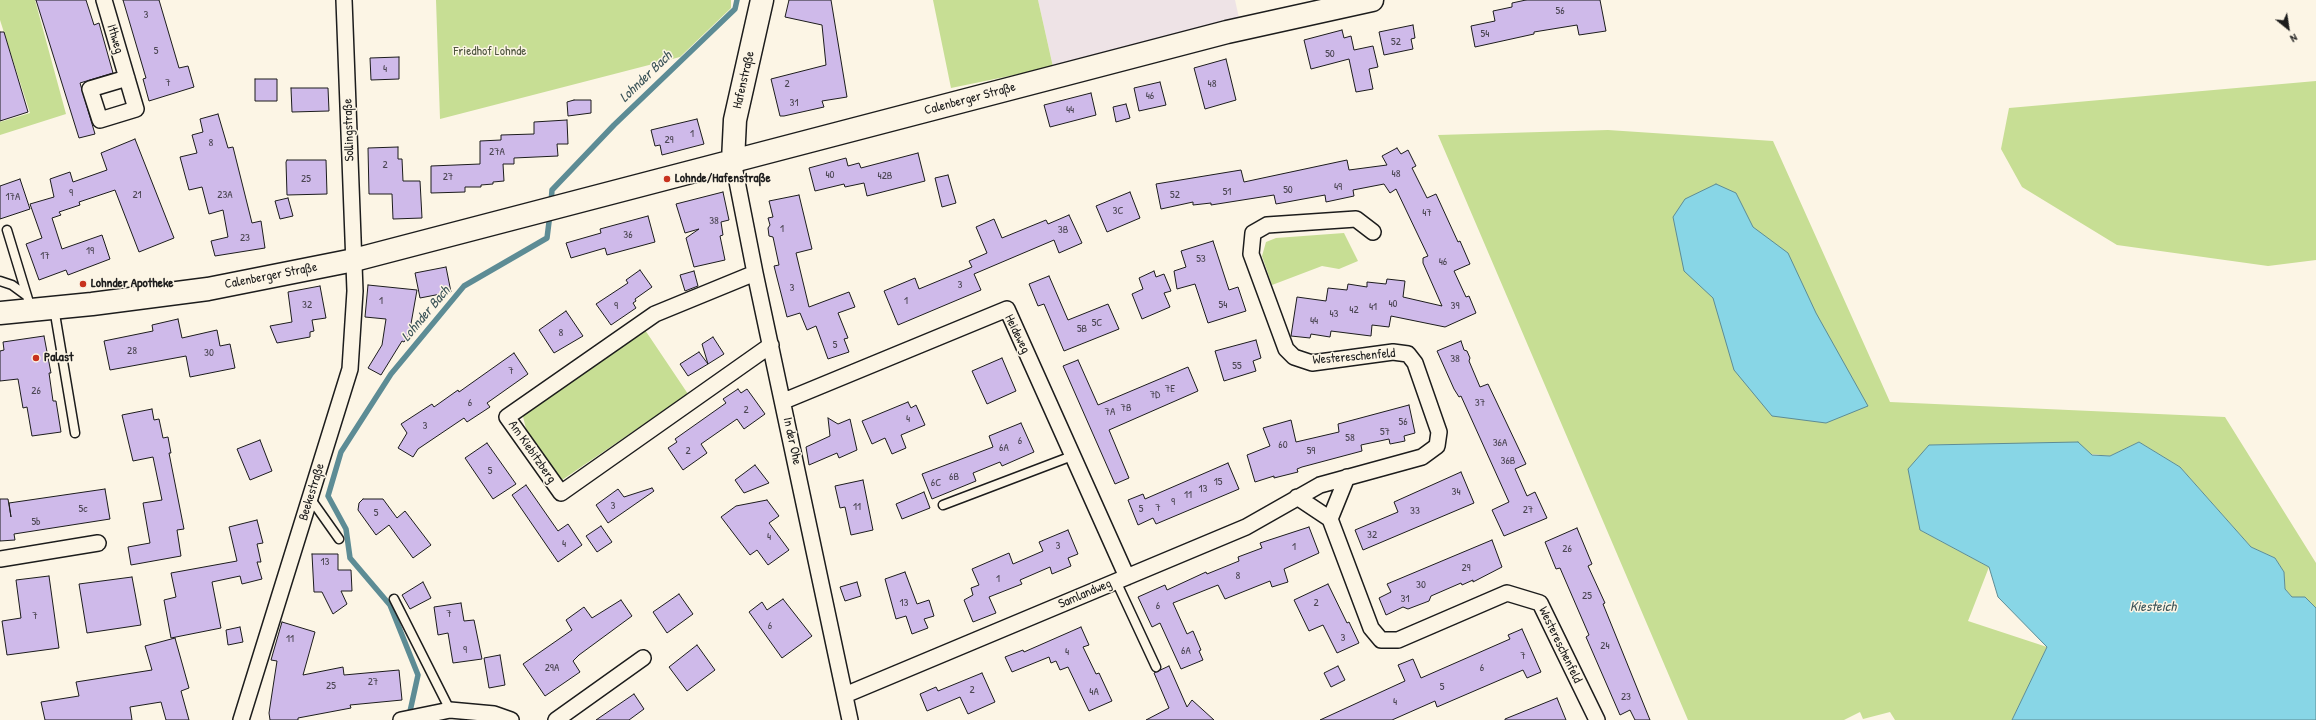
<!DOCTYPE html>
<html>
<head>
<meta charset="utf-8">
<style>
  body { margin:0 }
  #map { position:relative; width:2316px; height:720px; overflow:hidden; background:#fcf5e5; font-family:"Patrick Hand",sans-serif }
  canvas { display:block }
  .north { position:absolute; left:2268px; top:8px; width:40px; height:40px; -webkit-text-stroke:3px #fcf5e5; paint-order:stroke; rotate:150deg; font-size:11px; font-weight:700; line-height:16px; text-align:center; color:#1c1c1c }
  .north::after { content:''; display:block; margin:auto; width:14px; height:18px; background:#1c1c1c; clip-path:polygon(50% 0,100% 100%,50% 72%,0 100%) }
</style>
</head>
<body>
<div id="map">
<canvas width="2316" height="720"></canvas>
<div class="north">N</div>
</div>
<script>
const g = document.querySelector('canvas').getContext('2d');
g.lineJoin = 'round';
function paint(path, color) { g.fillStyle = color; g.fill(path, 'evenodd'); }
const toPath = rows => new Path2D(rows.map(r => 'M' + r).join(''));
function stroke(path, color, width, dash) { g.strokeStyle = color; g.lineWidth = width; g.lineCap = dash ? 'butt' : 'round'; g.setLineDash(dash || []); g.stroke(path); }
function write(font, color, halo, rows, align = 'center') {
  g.font = font + ' "Patrick Hand",sans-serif'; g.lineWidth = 3; g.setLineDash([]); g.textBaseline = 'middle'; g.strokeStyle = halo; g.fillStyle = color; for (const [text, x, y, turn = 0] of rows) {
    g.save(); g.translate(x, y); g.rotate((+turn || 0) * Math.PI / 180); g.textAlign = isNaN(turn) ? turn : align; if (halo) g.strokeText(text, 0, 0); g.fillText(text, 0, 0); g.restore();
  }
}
paint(toPath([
  [1038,0,1235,0,1239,18,1053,67]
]), '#eee3e6');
paint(toPath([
  [0,0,35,0,66,114,0,135,0,122,30,113,0,20],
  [436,0,731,0,731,8,680,57,440,119],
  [933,0,1038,0,1053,67,951,88],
  [2316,81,2316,260,2268,266,2117,245,2022,187,2001,149,2009,108],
  [1608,130,1773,141,1890,402,2225,417,2316,563,2316,608,2305,597,2292,597,2285,589,2284,572,2275,558,2251,547,2180,467,2139,442,2110,456,2000,444,1929,445,1920,530,1989,567,1968,621,2047,647,2012,720,1895,720,1890,712,1863,719,1860,712,1844,720,1688,720,1438,135],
  [1344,233,1358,261,1339,269,1322,266,1272,285,1262,256,1266,242,1276,238],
  [643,327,688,394,562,480,526,429,522,412]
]), '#c7de94');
const water = toPath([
  [1716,184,1736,193,1753,227,1788,253,1816,313,1868,406,1826,423,1772,416,1734,370,1713,298,1684,271,1673,217,1685,199,1716,184],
  [2078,442,2092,455,2110,456,2139,442,2180,467,2251,547,2275,558,2284,572,2285,589,2292,597,2305,597,2316,608,2316,720,2012,720,2047,647,1998,597,1989,567,1920,530,1908,469,1929,445,2078,442]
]);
paint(water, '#88d6e6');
stroke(water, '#5d8c95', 1);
stroke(toPath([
  [551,203,552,190,614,125,735,9,737,0],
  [409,716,418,675,390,605,350,558,346,529,328,496,341,452,391,374,464,286,547,238,550,214]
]), '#5d8c95', 5.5);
const building = toPath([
  [36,0,86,0,94,25,99,23,113,73,80,83,95,134,79,138,36,0],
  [123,0,159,0,179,68,188,66,194,87,149,101,143,79,146,78,123,0],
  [789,0,831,0,847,97,822,101,824,107,784,116,780,116,771,79,826,65,822,25,785,17,789,0],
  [1526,0,1600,0,1606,31,1579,35,1577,25,1534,32,1534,34,1475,47,1471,26,1495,21,1493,11,1512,7,1512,3,1526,0],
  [1413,25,1415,38,1411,39,1413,49,1384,55,1379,32,1413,25],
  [1342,30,1344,38,1351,36,1354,50,1373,46,1378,67,1369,69,1373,89,1356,92,1349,59,1311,69,1304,40,1342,30],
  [0,32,4,32,28,112,0,121,0,32],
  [399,57,399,79,371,80,370,58,399,57],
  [1226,59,1236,100,1205,109,1194,68,1226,59],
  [255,79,277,79,277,101,255,101,255,79],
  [1160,82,1166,105,1139,111,1134,88,1160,82],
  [291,88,328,88,329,111,292,112,291,88],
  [1091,93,1096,115,1050,127,1044,105,1091,93],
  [574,100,591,100,591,113,568,116,567,102,574,100],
  [1126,104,1130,118,1116,122,1113,107,1126,104],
  [218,114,228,148,233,147,252,223,261,221,265,248,215,256,211,241,228,237,223,210,209,214,202,187,189,190,180,157,197,153,192,135,203,132,200,119,218,114],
  [697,119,704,144,662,155,660,145,655,146,651,130,697,119],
  [567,120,568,144,557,144,558,156,514,158,514,164,503,164,504,181,493,182,493,184,481,185,481,187,465,187,465,192,431,193,431,166,480,164,480,141,501,140,501,135,534,134,534,122,567,120],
  [135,139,174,238,139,252,115,190,79,202,80,205,59,212,61,215,52,218,62,249,102,235,110,259,68,275,66,270,39,280,26,244,42,238,30,204,54,197,50,179,70,172,73,182,107,170,101,153,135,139],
  [398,147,398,159,402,159,403,181,420,181,422,218,393,219,392,194,369,194,368,148,398,147],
  [1397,148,1401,154,1408,150,1416,166,1412,168,1427,198,1436,194,1458,242,1460,241,1470,264,1454,271,1466,297,1469,296,1476,313,1445,327,1391,316,1389,327,1372,325,1371,336,1331,331,1330,337,1311,334,1310,338,1291,336,1297,297,1326,301,1328,288,1347,290,1348,284,1367,287,1367,282,1386,284,1387,279,1405,281,1403,297,1442,306,1423,263,1423,258,1428,256,1396,189,1390,193,1384,184,1353,190,1354,196,1326,202,1325,195,1276,204,1274,195,1211,205,1211,203,1193,205,1193,202,1161,209,1156,184,1241,170,1244,182,1347,160,1349,170,1387,165,1382,156,1397,148],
  [918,153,925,181,867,196,864,183,845,187,844,184,815,191,809,168,846,158,848,166,859,163,861,168,918,153],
  [287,160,326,160,327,194,287,195,286,162,287,160],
  [948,175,956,203,942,207,935,178,948,175],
  [20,179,30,209,0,219,0,186,20,179],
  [723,192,729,220,721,222,723,235,720,236,725,260,694,267,686,238,699,229,685,233,676,204,723,192],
  [1130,192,1140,218,1107,232,1096,206,1130,192],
  [799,195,812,249,796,253,809,307,849,292,855,307,838,313,848,338,844,339,849,352,828,359,816,326,807,330,800,313,787,317,774,266,779,265,773,237,769,236,768,228,770,225,768,218,773,217,769,201,799,195],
  [288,198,293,216,280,219,275,201,288,198],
  [1069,215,1082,243,1059,253,1054,240,974,274,981,290,898,325,884,291,915,278,919,289,972,267,969,261,987,253,976,227,994,219,1002,238,1046,220,1048,224,1069,215],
  [648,216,655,242,607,255,605,248,571,258,566,243,601,233,600,229,648,216],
  [1213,241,1229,290,1238,287,1246,311,1208,323,1195,284,1177,289,1174,271,1186,267,1181,251,1213,241],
  [446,267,451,292,420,298,415,273,446,267],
  [640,270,652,287,635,299,636,301,633,303,636,308,611,325,596,304,628,283,626,280,640,270],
  [694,271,698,286,685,291,680,275,694,271],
  [1154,271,1156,277,1164,274,1171,291,1164,293,1170,307,1142,319,1132,294,1143,289,1139,278,1154,271],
  [1049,276,1068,320,1108,304,1119,329,1064,351,1044,304,1038,306,1029,284,1049,276],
  [368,285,417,290,409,335,404,342,402,341,381,375,368,368,382,345,386,319,365,317,368,285],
  [320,286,326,318,312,320,314,331,310,332,310,337,277,343,270,326,292,322,288,292,320,286],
  [566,311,583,336,554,353,539,330,566,311],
  [178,319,182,338,217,330,220,346,230,344,235,368,190,377,186,356,110,370,104,341,153,331,152,325,178,319],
  [44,336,51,373,49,373,53,401,56,401,61,432,32,436,27,407,23,408,18,379,0,381,0,351,4,350,3,342,44,336],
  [713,337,724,354,708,364,702,344,713,337],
  [1256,340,1261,358,1253,361,1256,371,1224,381,1215,351,1256,340],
  [1461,341,1464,350,1467,351,1470,358,1469,361,1480,387,1488,384,1526,464,1515,469,1527,496,1535,492,1547,518,1504,536,1492,510,1509,502,1461,396,1459,397,1454,389,1437,351,1461,341],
  [699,352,708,364,688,376,680,364,699,352],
  [514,353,528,374,487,403,490,407,467,422,464,418,418,449,413,457,398,448,407,433,401,424,432,404,434,407,458,390,459,392,514,353],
  [1002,358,1016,391,987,404,972,371,1002,358],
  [1078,360,1098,405,1188,367,1198,391,1109,430,1129,478,1115,484,1063,366,1078,360],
  [738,389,741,393,747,389,765,414,744,429,737,419,701,444,707,453,683,470,668,448,677,442,675,439,726,403,723,399,738,389],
  [908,402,911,408,916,405,925,425,901,435,906,448,892,454,885,438,872,444,862,421,908,402],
  [1409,405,1415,433,1404,436,1405,441,1390,444,1389,439,1361,445,1362,451,1302,467,1297,469,1298,472,1274,478,1274,476,1255,482,1247,455,1270,446,1263,428,1291,420,1296,442,1339,432,1338,424,1409,405],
  [152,409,154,420,159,419,163,438,168,437,171,453,169,453,184,529,177,530,181,556,131,565,128,547,150,543,143,503,162,500,153,457,133,461,122,415,152,409],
  [828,418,838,424,850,419,857,450,839,458,837,453,809,465,806,447,830,436,828,418],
  [1021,423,1034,452,1002,466,1000,462,973,473,976,481,932,499,922,474,993,447,989,436,1021,423],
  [260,440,272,471,250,480,237,449,260,440],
  [487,443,516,484,493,499,465,458,487,443],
  [1228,463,1239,489,1156,524,1153,518,1138,525,1128,500,1143,494,1145,499,1228,463],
  [755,465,769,483,744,493,735,480,755,465],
  [1461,472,1474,503,1363,550,1355,530,1398,512,1394,502,1461,472],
  [863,480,873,530,851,535,845,507,840,508,835,486,863,480],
  [526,485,558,531,568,524,582,545,558,562,512,495,526,485],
  [652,488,654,491,608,523,596,505,618,489,624,497,652,488],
  [105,489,110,519,14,534,15,540,0,541,0,499,8,499,11,517,9,503,105,489],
  [924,492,930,508,902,519,896,504,924,492],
  [363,499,383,499,397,518,405,511,431,545,413,558,389,525,376,535,358,510,359,503,363,499],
  [767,500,779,516,769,523,789,550,768,565,757,550,750,555,721,517,736,506,767,500],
  [257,520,263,543,257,544,261,562,257,562,262,579,242,584,240,576,212,582,221,628,171,638,164,600,176,597,171,573,237,561,229,527,257,520],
  [601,526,612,542,597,552,586,536,601,526],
  [1309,527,1319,553,1284,569,1288,582,1272,587,1270,581,1225,599,1218,585,1173,603,1187,634,1193,631,1201,650,1199,651,1203,660,1181,669,1160,623,1152,627,1138,597,1165,585,1167,590,1206,572,1207,574,1239,561,1238,557,1262,548,1260,543,1309,527],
  [1577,528,1592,564,1588,566,1605,603,1603,604,1650,720,1635,720,1630,710,1620,715,1586,637,1589,635,1560,568,1556,569,1545,542,1577,528],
  [1068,530,1078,554,1068,558,1071,566,1052,574,1050,567,1020,580,1022,584,989,597,996,613,973,622,964,600,973,595,971,588,979,585,972,569,1009,553,1013,564,1043,551,1039,542,1068,530],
  [1492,540,1502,567,1473,582,1473,580,1462,585,1461,583,1431,596,1429,601,1408,609,1403,607,1386,615,1379,598,1391,592,1387,584,1492,540],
  [312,554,338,554,338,570,351,570,352,591,341,591,347,604,333,614,322,592,314,592,312,554],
  [905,572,917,604,929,600,934,616,924,619,928,628,912,634,906,616,896,619,885,579,905,572],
  [49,576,59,648,7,655,2,621,21,618,16,580,49,576],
  [132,577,141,625,87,633,79,584,132,577],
  [423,582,431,598,410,609,402,595,423,582],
  [857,582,861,596,845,601,840,587,857,582],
  [1328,584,1347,623,1349,622,1359,643,1337,653,1323,625,1309,631,1294,600,1328,584],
  [679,594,693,614,667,633,653,612,679,594],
  [783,599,812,636,782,658,749,612,762,602,767,610,783,599],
  [621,600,632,616,579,655,573,661,580,672,545,696,523,664,572,630,566,620,584,607,592,618,621,600],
  [461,603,464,621,474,620,482,659,453,663,448,633,438,635,434,607,461,603],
  [282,622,315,632,303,675,343,667,344,675,399,670,402,700,350,705,351,708,298,718,298,720,270,720,269,713,277,661,271,660,282,622],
  [240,627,243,642,228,645,226,630,240,627],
  [1081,627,1089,645,1083,647,1096,674,1099,673,1112,701,1089,711,1068,667,1060,670,1056,661,1051,663,1049,657,1012,672,1005,657,1023,650,1024,652,1081,627],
  [1522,629,1541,672,1527,678,1523,670,1437,707,1435,701,1392,720,1320,720,1405,681,1398,665,1413,659,1421,678,1510,639,1508,635,1522,629],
  [175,638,189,688,181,691,189,720,166,720,161,702,130,707,132,720,45,720,41,702,79,696,76,682,152,670,145,646,175,638],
  [697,645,715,670,687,691,669,667,697,645],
  [500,655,505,685,489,688,484,658,500,655],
  [1169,666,1187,707,1192,700,1214,720,1146,720,1169,708,1154,673,1169,666],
  [1338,666,1345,680,1331,687,1324,673,1338,666],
  [982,673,995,702,968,714,960,697,927,711,920,694,936,687,938,691,982,673],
  [634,694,644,709,629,720,596,720,634,694],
  [1557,698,1566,720,1505,720,1505,719,1557,698]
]);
paint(building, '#cfbaea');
stroke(building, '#1c1c1c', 1);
const lane = toPath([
  [7,230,31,309],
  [0,281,12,285,27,296],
  [54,308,75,433],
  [310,498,339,539],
  [943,505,1072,456],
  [1116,581,1156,667],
  [394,599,450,710]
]);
const street = toPath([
  [104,0,136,109,100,120,90,89,127,78],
  [733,161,755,273,850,720],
  [755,273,655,314,507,417,561,493,771,345],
  [784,401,1007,309,1127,577],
  [1297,497,1330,519,1371,628,1381,640,1398,640,1507,593,1540,603,1597,720],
  [1330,519,1347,477],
  [0,559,98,543],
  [845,695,1246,527,1320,485,1422,457,1437,446,1439,432,1415,363,1408,354,1393,352,1312,363,1294,357,1286,349,1251,254,1253,233,1267,225,1356,219,1373,232],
  [241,720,350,369,355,291,344,0],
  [401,720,450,710,494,714,511,720],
  [556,720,643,658]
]);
const secondary = toPath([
  [733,161,735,120,762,0],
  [0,313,92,304,208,289,354,260,1227,32,1372,0]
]);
stroke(lane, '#1c1c1c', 11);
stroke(street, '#1c1c1c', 18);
stroke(secondary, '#1c1c1c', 25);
stroke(lane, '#fcf5e5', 8);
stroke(street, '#fcf5e5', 15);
stroke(secondary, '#fcf5e5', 22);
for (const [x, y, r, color] of [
  [667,179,4,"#c8321e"],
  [83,284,4,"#c8321e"],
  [36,358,4,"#c8321e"]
]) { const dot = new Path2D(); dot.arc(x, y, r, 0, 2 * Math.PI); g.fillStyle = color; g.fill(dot); stroke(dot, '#fcf5e5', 1.5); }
write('11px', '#494450', null, [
  ["56",1560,11],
  ["3",146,15],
  ["54",1485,34],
  ["52",1396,42],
  ["5",156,51],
  ["50",1330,54],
  ["4",385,69],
  ["7",168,83],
  ["2",787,84],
  ["48",1212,84],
  ["46",1150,96],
  ["31",794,103],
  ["44",1070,110],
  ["1",692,134],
  ["29",669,140],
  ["8",211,143],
  ["27A",497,152],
  ["2",385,165],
  ["48",1396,174],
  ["40",830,175],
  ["42B",885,176],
  ["27",448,177],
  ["25",306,179],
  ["49",1338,187],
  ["50",1288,190],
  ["51",1227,192],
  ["9",71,193],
  ["21",137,195],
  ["23A",225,195],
  ["52",1175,195],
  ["17A",13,197],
  ["3C",1118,211],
  ["47",1427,213],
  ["38",714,221],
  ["1",782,229],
  ["3B",1063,230],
  ["36",628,235],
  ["23",245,238],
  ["19",90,251],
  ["17",45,256],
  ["53",1201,259],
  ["46",1443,262],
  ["3",960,285],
  ["3",792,288],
  ["1",381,301],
  ["1",906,301],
  ["40",1393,304],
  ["32",307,305],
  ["54",1223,305],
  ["9",616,306],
  ["39",1455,306],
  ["41",1373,307],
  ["42",1354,310],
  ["43",1334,314],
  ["44",1314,321],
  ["5C",1097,323],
  ["5B",1082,329],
  ["8",561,333],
  ["5",835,345],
  ["28",132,351],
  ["30",209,353],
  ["38",1455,359],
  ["55",1237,366],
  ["7",511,371],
  ["7E",1170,389],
  ["26",36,391],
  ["7D",1155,395],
  ["6",470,403],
  ["37",1480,403],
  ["7B",1126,408],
  ["2",746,410],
  ["7A",1110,412],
  ["4",908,419],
  ["56",1403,422],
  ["3",425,426],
  ["57",1385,432],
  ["58",1350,438],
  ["6",1020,441],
  ["36A",1500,443],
  ["60",1283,445],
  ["6A",1004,448],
  ["2",688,451],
  ["59",1311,451],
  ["36B",1508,461],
  ["5",490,471],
  ["6B",954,477],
  ["15",1218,482],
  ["6C",936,483],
  ["13",1203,489],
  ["34",1456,492],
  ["11",1188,495],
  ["9",1173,502],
  ["3",613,506],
  ["11",857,507],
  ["7",1158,508],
  ["5c",83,509],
  ["5",1141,509],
  ["27",1528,510],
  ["33",1415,511],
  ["5",376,513],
  ["5b",36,522],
  ["32",1372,535],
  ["4",769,537],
  ["4",564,544],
  ["3",1058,546],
  ["1",1294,547],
  ["26",1567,549],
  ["13",325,562],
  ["29",1466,568],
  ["8",1238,576],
  ["1",998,579],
  ["30",1421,585],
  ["25",1587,596],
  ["31",1405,599],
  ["13",904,603],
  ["2",1316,603],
  ["6",1158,606],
  ["7",449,614],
  ["7",35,616],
  ["6",770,626],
  ["3",1343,638],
  ["11",290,639],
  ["24",1605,646],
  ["9",465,650],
  ["6A",1186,651],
  ["4",1067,652],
  ["7",1523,656],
  ["29A",552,668],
  ["6",1482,668],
  ["27",373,682],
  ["25",331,686],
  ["5",1442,687],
  ["2",972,690],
  ["4A",1094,692],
  ["23",1626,697],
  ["4",1395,702]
]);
write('13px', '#1c1c1c', '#fcf5e5', [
  ["Ithweg",115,39,73],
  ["Hafenstraße",744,80,-77],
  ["Calenberger Straße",970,99,-15],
  ["Sollingstraße",349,130,-92],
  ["Calenberger Straße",271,276,-11],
  ["Heideweg",1017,334,64],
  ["Westereschenfeld",1354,357,-5],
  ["In der Ohe",792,441,78],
  ["Am Kiebitzberg",532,452,55],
  ["Beekestraße",312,492,-73],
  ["Samlandweg",1085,594,-23],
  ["Westereschenfeld",1560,645,64]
]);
write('13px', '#4f5640', '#fcf5e5', [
  ["Friedhof Lohnde",490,52]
]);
write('bold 13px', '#1c1c1c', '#fcf5e5', [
  ["Lohnde/Hafenstraße",675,179],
  ["Lohnder Apotheke",91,284],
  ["Palast",44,358]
], 'left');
write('italic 14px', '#3c5459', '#fcf5e5', [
  ["Lohnder Bach",646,77,-44],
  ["Lohnder Bach",426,314,-50],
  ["Kiesteich",2153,607]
]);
</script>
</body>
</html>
